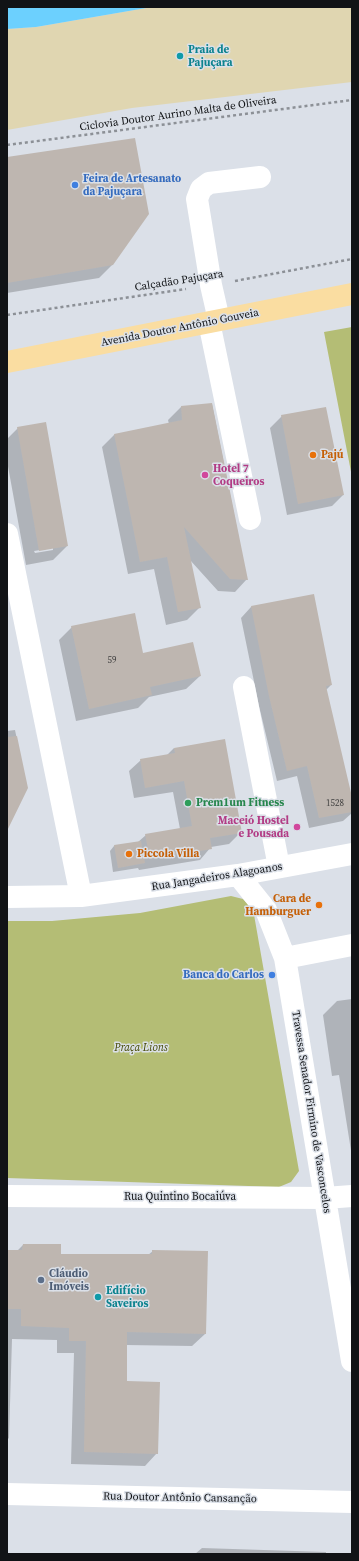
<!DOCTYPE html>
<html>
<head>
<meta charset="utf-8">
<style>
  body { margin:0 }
  #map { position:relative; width:359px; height:1561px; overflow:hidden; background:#dbe0e8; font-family:"Source Serif 4",serif }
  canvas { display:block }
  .frame { position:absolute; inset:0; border:8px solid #111316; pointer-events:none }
</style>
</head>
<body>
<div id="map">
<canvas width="359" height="1561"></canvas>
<div class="frame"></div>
</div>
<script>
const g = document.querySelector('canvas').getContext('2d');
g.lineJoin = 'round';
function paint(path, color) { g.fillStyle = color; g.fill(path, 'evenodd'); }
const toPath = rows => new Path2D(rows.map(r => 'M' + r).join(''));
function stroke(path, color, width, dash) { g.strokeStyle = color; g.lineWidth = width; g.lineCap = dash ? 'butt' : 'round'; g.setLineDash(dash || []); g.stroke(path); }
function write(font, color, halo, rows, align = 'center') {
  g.font = font + ' "Source Serif 4",serif'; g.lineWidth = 3; g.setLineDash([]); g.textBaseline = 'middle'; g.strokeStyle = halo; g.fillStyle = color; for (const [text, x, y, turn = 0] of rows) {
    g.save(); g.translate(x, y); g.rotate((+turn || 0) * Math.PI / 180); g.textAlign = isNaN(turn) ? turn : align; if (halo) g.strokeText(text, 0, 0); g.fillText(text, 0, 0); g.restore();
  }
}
paint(toPath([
  [352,327,352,477,324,332],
  [231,896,243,899,253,909,299,1171,291,1182,279,1187,7,1178,7,921,52,921,140,913]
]), '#b4bd75');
paint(toPath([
  [152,7,352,7,352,82,132,108,7,130,7,29,36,27]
]), '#e0d6b1');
paint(toPath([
  [7,7,152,7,36,27,7,29]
]), '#6cd0fe');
paint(toPath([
  [7,158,113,264,99,278,7,293],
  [212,404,247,579,235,592,218,591,190,560,200,607,187,620,166,625,154,569,128,574,102,447,114,435,169,424,168,420,181,407],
  [282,416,343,495,332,506,287,515,270,428],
  [18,428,67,546,53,560,26,565,7,461,7,439],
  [53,548,53,550,35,553,34,551],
  [313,595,331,685,326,690,352,804,352,813,343,821,309,828,297,776,277,781,259,706,241,618,251,607],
  [72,627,142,654,200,676,186,689,149,697,138,708,76,721,59,640],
  [15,730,27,788,7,829,7,731],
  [174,748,241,832,229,844,211,847,200,860,139,870,138,868,113,872,110,851,114,846,138,842,146,835,180,829,173,792,134,798,129,771,141,760,167,755],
  [352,999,352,1157,339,1075,332,1076,323,1015,337,1001],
  [23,1245,60,1255,148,1255,153,1251,205,1334,192,1346,126,1345,126,1382,157,1453,145,1466,71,1464,74,1353,57,1353,57,1340,12,1339,9,1438,7,1440,7,1251,17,1251],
  [202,1548,326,1552,326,1554,195,1554]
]), '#0003');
paint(toPath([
  [135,138,149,214,113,265,7,283,7,157],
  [212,403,248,580,230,579,184,527,201,608,178,612,167,557,140,562,114,434,182,420,181,406],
  [326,407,344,495,298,504,281,415],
  [46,422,68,546,39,551,17,427],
  [314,594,332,685,326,686,352,797,352,812,319,818,307,766,287,771,269,696,251,606],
  [135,613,143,653,193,642,201,676,150,687,152,695,89,709,71,626],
  [17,736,28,788,7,831,7,737],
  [225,739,242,833,210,838,212,849,150,859,145,834,192,826,184,781,145,788,140,759,175,753,174,748],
  [141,841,145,863,118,868,114,845],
  [23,1244,61,1244,61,1254,152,1254,152,1250,208,1251,206,1334,127,1332,127,1381,160,1382,158,1454,84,1452,86,1341,69,1341,69,1328,21,1326,21,1309,7,1309,7,1250,22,1250]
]), '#beb6b0');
stroke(toPath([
  [7,145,352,100],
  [235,281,352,259],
  [7,315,186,289]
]), '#8c9096', 2.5, [3, 3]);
stroke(toPath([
  [219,320,211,285,197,199,201,189,209,183,260,177],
  [209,322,250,519],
  [7,534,81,896],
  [244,687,279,867],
  [238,875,266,910,285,958,352,1361],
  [7,897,81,896,238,875,352,854],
  [285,958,352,945],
  [7,1196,325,1198,352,1196],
  [7,1494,352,1502]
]), '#fff', 22);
stroke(toPath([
  [7,362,352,294]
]), '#fadda1', 22);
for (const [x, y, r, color] of [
  [180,56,4,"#0f9aa8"],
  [75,185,4,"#3f7fe0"],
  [313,455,4,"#e8710a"],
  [205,475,4,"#d1479c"],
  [188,803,4,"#2e9e5b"],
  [297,827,4,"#d1479c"],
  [129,854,4,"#e8710a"],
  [319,905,4,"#e8710a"],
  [272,975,4,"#3f7fe0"],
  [41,1280,4,"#5c6f8a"],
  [98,1297,4,"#0f9aa8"]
]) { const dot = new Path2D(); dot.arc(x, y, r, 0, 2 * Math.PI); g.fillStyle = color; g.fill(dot); stroke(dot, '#dbe0e8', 1.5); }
write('9px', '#3c3c3c', null, [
  ["59",112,661],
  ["1528",335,804]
]);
write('bold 11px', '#0d838f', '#dbe0e8', [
  ["Praia de",188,50],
  ["Pajuçara",188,63],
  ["Edifício",106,1291],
  ["Saveiros",106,1304]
], 'left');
write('11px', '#111316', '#dbe0e8', [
  ["Ciclovia Doutor Aurino Malta de Oliveira",178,114,-8],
  ["Calçadão Pajuçara",179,281,-9],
  ["Avenida Doutor Antônio Gouveia",180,328,-11],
  ["Rua Jangadeiros Alagoanos",217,877,-9],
  ["Travessa Senador Firmino de Vasconcelos",311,1112,81],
  ["Rua Quintino Bocaiúva",180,1197],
  ["Rua Doutor Antônio Cansanção",180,1498,1]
]);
write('bold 11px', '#366cbe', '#dbe0e8', [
  ["Feira de Artesanato",83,179],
  ["da Pajuçara",83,192],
  ["Banca do Carlos",264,975,"right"]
], 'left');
write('bold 11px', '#c56008', '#dbe0e8', [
  ["Pajú",321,455],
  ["Piccola Villa",137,854],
  ["Cara de",311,899,"right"],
  ["Hamburguer",311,912,"right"]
], 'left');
write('bold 11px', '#b23c85', '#dbe0e8', [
  ["Hotel 7",213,469],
  ["Coqueiros",213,482],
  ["Maceió Hostel",289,821,"right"],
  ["e Pousada",289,834,"right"]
], 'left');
write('bold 11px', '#27864d', '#dbe0e8', [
  ["Prem1um Fitness",196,803]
], 'left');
write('italic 11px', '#444903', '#dbe0e8', [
  ["Praça Lions",141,1048]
]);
write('bold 11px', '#4e5e75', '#dbe0e8', [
  ["Cláudio",49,1274],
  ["Imóveis",49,1287]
], 'left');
</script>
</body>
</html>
